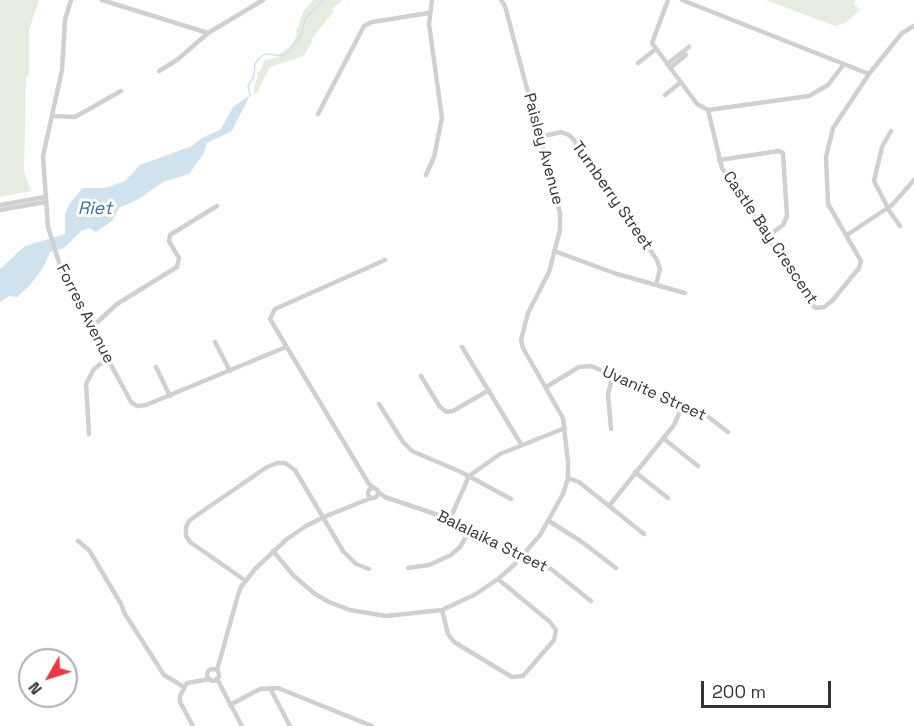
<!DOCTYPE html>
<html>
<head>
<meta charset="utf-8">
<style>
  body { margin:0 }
  #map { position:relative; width:914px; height:726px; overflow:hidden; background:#fff; font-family:"Space Grotesk",sans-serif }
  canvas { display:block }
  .north { position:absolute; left:18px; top:648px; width:60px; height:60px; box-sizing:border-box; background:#fff; border:2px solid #adadad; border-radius:50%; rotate:231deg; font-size:16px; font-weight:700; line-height:24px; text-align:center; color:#333 }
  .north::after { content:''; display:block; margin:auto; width:21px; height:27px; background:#e63946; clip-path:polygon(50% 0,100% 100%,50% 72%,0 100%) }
  .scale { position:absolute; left:701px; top:681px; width:130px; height:27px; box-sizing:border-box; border:3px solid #333; border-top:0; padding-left:8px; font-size:18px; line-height:21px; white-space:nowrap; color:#333; -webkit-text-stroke:4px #fff; paint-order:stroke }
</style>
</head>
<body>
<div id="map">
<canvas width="914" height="726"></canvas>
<div class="north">N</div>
<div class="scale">200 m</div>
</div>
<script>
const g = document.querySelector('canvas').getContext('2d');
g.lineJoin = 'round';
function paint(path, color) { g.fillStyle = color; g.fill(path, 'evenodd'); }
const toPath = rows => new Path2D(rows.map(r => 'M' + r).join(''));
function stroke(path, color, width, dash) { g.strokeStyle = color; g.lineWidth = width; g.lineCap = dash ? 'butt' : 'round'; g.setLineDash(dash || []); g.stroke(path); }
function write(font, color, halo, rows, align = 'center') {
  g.font = font + ' "Space Grotesk",sans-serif'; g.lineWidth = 6; g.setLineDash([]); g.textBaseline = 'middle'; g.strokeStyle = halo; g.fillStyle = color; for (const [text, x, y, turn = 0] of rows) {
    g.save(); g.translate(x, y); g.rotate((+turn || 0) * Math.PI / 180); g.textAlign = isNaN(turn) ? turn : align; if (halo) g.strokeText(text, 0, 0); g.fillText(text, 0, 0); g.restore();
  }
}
paint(toPath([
  [0,0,39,0,29,30,29,74,26,77,24,171,31,191,0,197],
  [313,0,343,0,332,9,334,11,313,37,310,46,303,56,270,67,256,94,254,93,254,86,258,76,256,72,260,71,265,60,279,57,279,54,291,46,297,34,296,32,303,12],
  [766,0,855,0,854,4,860,10,845,23,835,26]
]), '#e6ecdf');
paint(toPath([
  [250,95,232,131,207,143,204,153,189,174,163,182,139,199,119,208,112,221,96,232,89,228,81,231,64,248,50,252,43,268,29,286,17,297,9,296,0,302,0,269,25,246,65,234,65,215,69,204,83,188,105,188,125,181,140,165,192,146,202,138,221,129,233,107]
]), '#cfe2ee');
stroke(toPath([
  [250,95,248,86,254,76,255,64,259,58,265,54,285,56,302,34,305,19,323,0]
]), '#cfe2ee', 1.5);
stroke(toPath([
  [71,0,65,20,62,70,43,156,48,227,63,275,131,402,137,406,146,405,286,347],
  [102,0,208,33],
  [668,0,652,43,697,104,708,110,809,96,828,85,844,64],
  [682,0,869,74],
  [638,63,656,49],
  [667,64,689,47],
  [670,68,686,55],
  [159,71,177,60,208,33,263,0],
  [665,95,681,82],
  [708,110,722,168,812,305,816,308,824,307,832,301,859,268,861,261,828,204,826,157,833,128,869,74,902,33,914,26],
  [318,114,364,26,372,22,429,13],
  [52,116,75,117,121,91],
  [891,131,882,147,874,181,890,212,900,226],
  [540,137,561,132,569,135,574,140,657,260,660,269,656,285],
  [719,160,779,151,783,153,787,216,783,225,767,237],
  [426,175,434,157,442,118,429,24,432,0],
  [0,205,45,197],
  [0,210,45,202],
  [847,235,892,205,914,180],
  [554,251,617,274,685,293],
  [91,328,117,304,177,267,179,258,169,241,170,235,217,206],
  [215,342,230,371],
  [462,347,521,444],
  [156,367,170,396],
  [421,376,440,407,447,412,453,411,489,390],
  [546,387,579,367,591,366,706,415,728,432],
  [379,404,403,442,412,451,461,472,511,499],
  [611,429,608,394,613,375],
  [89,434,86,384,94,369,108,358],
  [663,438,698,466],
  [635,472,668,498],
  [568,478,579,482,644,534],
  '368 493a5 5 0 1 1 10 0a5 5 0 1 1-10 0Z',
  [374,488,369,484,270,319,275,309,385,260],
  [378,492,385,497,450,519,517,555,551,569,591,601],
  [609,506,674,425,683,405],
  [450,519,469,476,500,454,565,428],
  [549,521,582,542,616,568],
  [78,541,89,550,121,604,125,614,164,675,184,687],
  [273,551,294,576,315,594,329,602,350,610,386,616,442,610,476,594,498,579,514,565,540,535,563,494,568,478,568,462,563,418,523,348,521,340,528,313,549,272,560,230,560,213,505,6,501,0],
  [408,568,429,565,451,555,460,547,470,530],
  [246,581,190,542,186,536,186,527,189,521,197,515,267,467,277,463,285,463,295,470,343,551,356,564,369,569],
  [442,610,448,634,454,642,512,677,523,676,554,640,556,630,550,622,498,579],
  '207 675a6 6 0 1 1 12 0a6 6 0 1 1-12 0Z',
  [217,670,238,595,241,587,255,569,287,539,306,526,324,517,371,498],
  [217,679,242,726],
  [270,688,290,726],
  [230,705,260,689,278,688,372,726],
  [193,726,180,702,180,696,187,683,210,679]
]), '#d0d0d0', 4.5);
write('16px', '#333', '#fff', [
  ["Paisley Avenue",543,149,75],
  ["Turnberry Street",612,196,55],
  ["Castle Bay Crescent",770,238,56],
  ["Forres Avenue",85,314,63],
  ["Uvanite Street",654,394,24],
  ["Balalaika Street",492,542,26]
]);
write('italic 18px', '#3f7597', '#fff', [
  ["Riet",95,209]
]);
</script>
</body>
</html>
